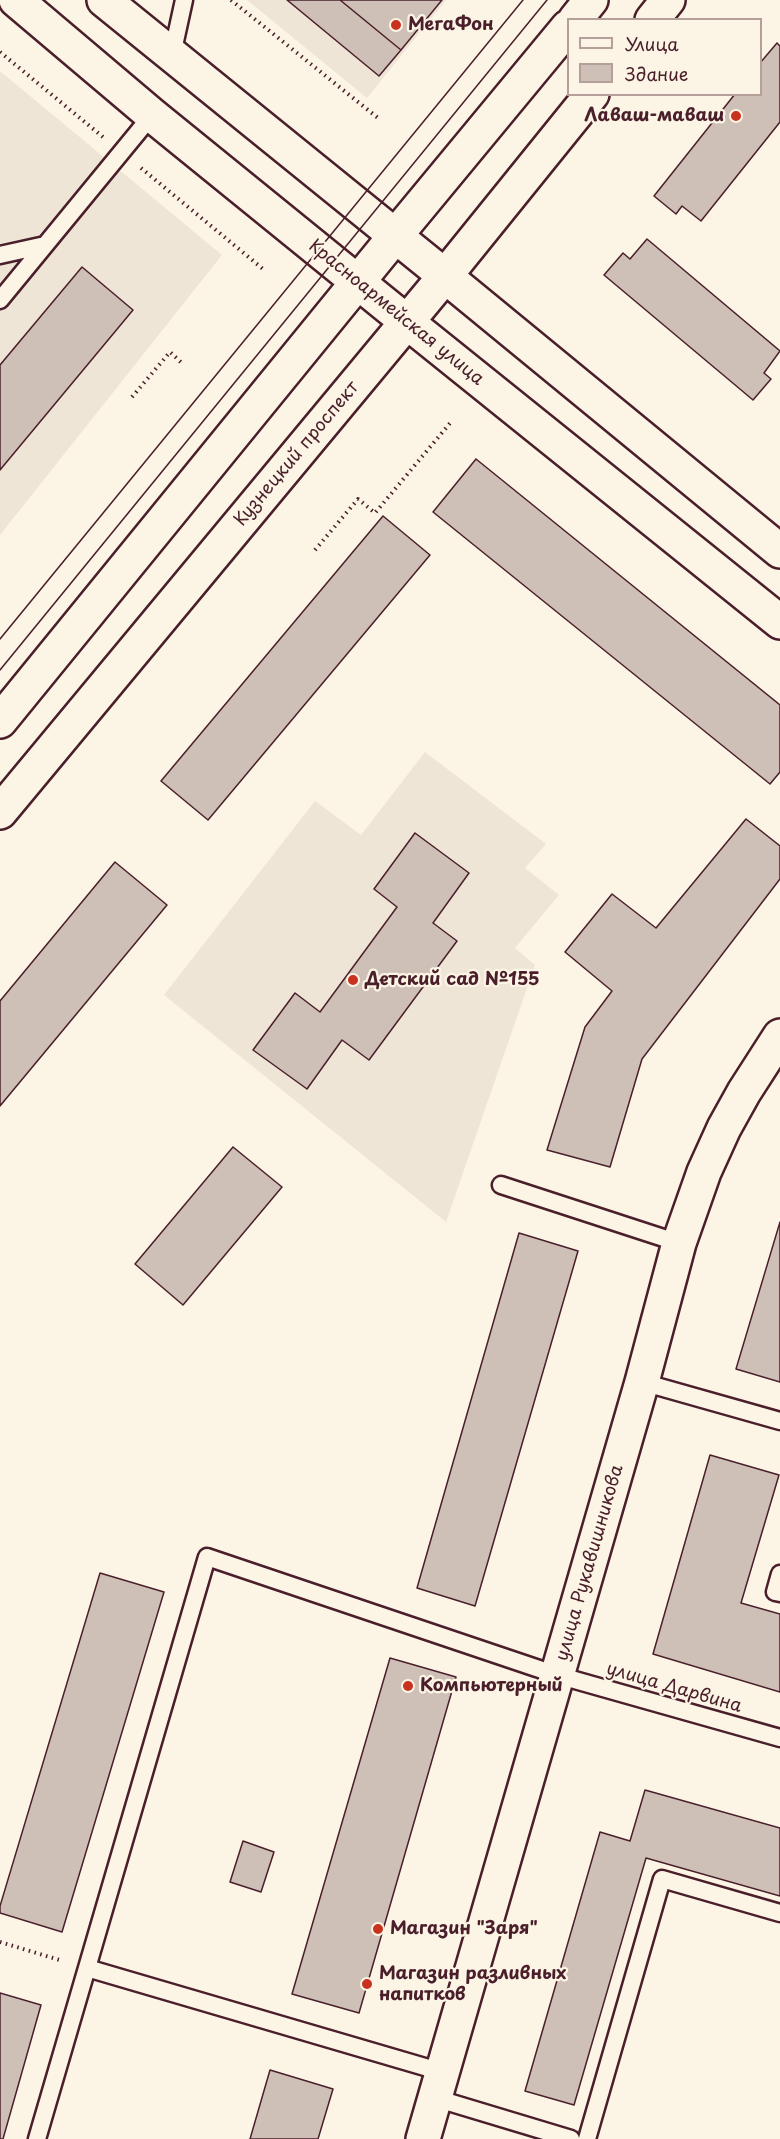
<!DOCTYPE html>
<html>
<head>
<meta charset="utf-8">
<style>
  body { margin:0 }
  #map { position:relative; width:780px; height:2139px; overflow:hidden; background:#fcf5e5; font-family:"Playpen Sans",sans-serif }
  canvas { display:block }
  .legend { position:absolute; left:567px; top:18px; width:195px; height:78px; box-sizing:border-box; background:#fcf5e5; border:2px solid #b59f9b; margin:0; padding:8px 10px; list-style:none; font-size:18px; color:#4a1f2b }
  .legend li { display:flex; align-items:center; gap:12px; height:30px }
  .legend b { width:30px; border:2px solid #b59f9b }
</style>
</head>
<body>
<div id="map">
<canvas width="780" height="2139"></canvas>
<ul class="legend">
<li><b style="height:8px;background:#fcf5e5"></b>Улица</li>
<li><b style="height:16px;background:#cfc0b7"></b>Здание</li>
</ul>
</div>
<script>
const g = document.querySelector('canvas').getContext('2d');
g.lineJoin = 'round';
function paint(path, color) { g.fillStyle = color; g.fill(path, 'evenodd'); }
const toPath = rows => new Path2D(rows.map(r => 'M' + r).join(''));
function stroke(path, color, width, dash) { g.strokeStyle = color; g.lineWidth = width; g.lineCap = dash ? 'butt' : 'round'; g.setLineDash(dash || []); g.stroke(path); }
function write(font, color, halo, rows, align = 'center') {
  g.font = font + ' "Playpen Sans",sans-serif'; g.lineWidth = 4.5; g.setLineDash([]); g.textBaseline = 'middle'; g.strokeStyle = halo; g.fillStyle = color; for (const [text, x, y, turn = 0] of rows) {
    g.save(); g.translate(x, y); g.rotate((+turn || 0) * Math.PI / 180); g.textAlign = isNaN(turn) ? turn : align; if (halo) g.strokeText(text, 0, 0); g.fillText(text, 0, 0); g.restore();
  }
}
paint(toPath([
  [247,0,446,0,367,98],
  [0,71,222,255,0,535],
  [425,752,546,844,525,868,559,895,515,948,535,965,446,1222,164,995,315,801,361,835]
]), '#eee5d7');
const building = toPath([
  [287,0,340,0,401,50,379,76,287,0],
  [340,0,442,0,401,50,340,0],
  [777,43,780,46,780,122,701,221,682,206,676,214,654,196,735,94,760,94,760,63,777,43],
  [647,239,780,351,764,373,771,379,753,400,604,275,623,253,630,259,647,239],
  [82,267,133,310,0,470,0,365,82,267],
  [476,459,780,705,780,772,770,784,433,512,476,459],
  [383,516,430,555,208,820,161,781,383,516],
  [746,819,780,846,780,879,642,1059,610,1167,547,1150,585,1027,612,991,565,952,612,894,656,928,746,819],
  [415,833,469,873,433,923,457,941,369,1060,342,1040,307,1089,253,1050,295,993,320,1012,397,907,374,889,415,833],
  [115,862,167,905,0,1106,0,1001,115,862],
  [233,1147,282,1187,183,1305,135,1264,233,1147],
  [780,1222,780,1382,736,1369,780,1222],
  [519,1233,578,1251,475,1606,417,1588,519,1233],
  [710,1455,779,1475,741,1603,780,1614,780,1692,653,1654,710,1455],
  [100,1573,164,1592,62,1932,0,1913,0,1906,100,1573],
  [390,1658,456,1677,359,2013,292,1994,390,1658],
  [645,1790,780,1828,780,1896,646,1858,574,2105,525,2091,600,1832,630,1841,645,1790],
  [243,1841,274,1852,261,1892,230,1882,243,1841],
  [0,1993,41,2005,3,2139,0,2139,0,1993],
  [270,2070,333,2089,318,2139,250,2139,270,2070]
]);
paint(building, '#cfc0b7');
stroke(building, '#4a1f2b', 1.5);
const service = toPath([
  [172,55,184,0],
  [0,255,45,245],
  [0,300,152,115],
  [501,1185,679,1243],
  [642,1382,780,1421],
  [780,1574,775,1592,780,1593],
  [87,1968,442,2072],
  [435,2098,571,2139],
  [37,2139,207,1557,557,1675,780,1738],
  [587,2139,662,1879,780,1913]
]);
const tertiary = toPath([
  [423,2139,642,1382,679,1243,704,1172,724,1128,744,1092,780,1036]
]);
const secondary = toPath([
  [445,276,780,551],
  [407,322,780,622]
]);
const primary = toPath([
  [16,0,152,115,407,322],
  [104,0,445,276],
  [575,20,591,0],
  [652,20,668,0],
  [0,721,396,235,568,27],
  [0,812,445,276,592,94]
]);
stroke(service, '#4a1f2b', 21);
stroke(tertiary, '#4a1f2b', 38);
stroke(secondary, '#4a1f2b', 38);
stroke(primary, '#4a1f2b', 38);
stroke(toPath([
  [231,0,378,118],
  [0,52,103,137],
  [141,168,263,269],
  [132,397,170,352,184,365],
  [315,550,358,499,375,513,451,422],
  [0,1942,63,1961]
]), '#4a1f2b', 4, [1.5, 4.5]);
stroke(service, '#fcf5e5', 16);
stroke(tertiary, '#fcf5e5', 33);
stroke(secondary, '#fcf5e5', 33);
stroke(primary, '#fcf5e5', 33);
stroke(toPath([
  [0,639,523,0],
  [0,670,547,0]
]), '#4a1f2b', 1.5);
for (const [x, y, r, color] of [
  [396,25,6,"#c8321e"],
  [736,116,6,"#c8321e"],
  [353,980,6,"#c8321e"],
  [408,1686,6,"#c8321e"],
  [378,1929,6,"#c8321e"],
  [367,1984,6,"#c8321e"]
]) { const dot = new Path2D(); dot.arc(x, y, r, 0, 2 * Math.PI); g.fillStyle = color; g.fill(dot); stroke(dot, '#fcf5e5', 2); }
write('bold 18px', '#4a1f2b', '#fcf5e5', [
  ["МегаФон",408,25],
  ["Лаваш-маваш",724,116,"right"],
  ["Детский сад №155",365,980],
  ["Компьютерный",420,1686],
  ["Магазин \"Заря\"",390,1929],
  ["Магазин разливных",379,1974],
  ["напитков",379,1995]
], 'left');
write('18px', '#4a1f2b', '#fcf5e5', [
  ["Красноармейская улица",396,313,39],
  ["Кузнецкий проспект",297,454,-50],
  ["улица Рукавишникова",590,1563,-74],
  ["улица Дарвина",674,1688,16]
]);
</script>
</body>
</html>
